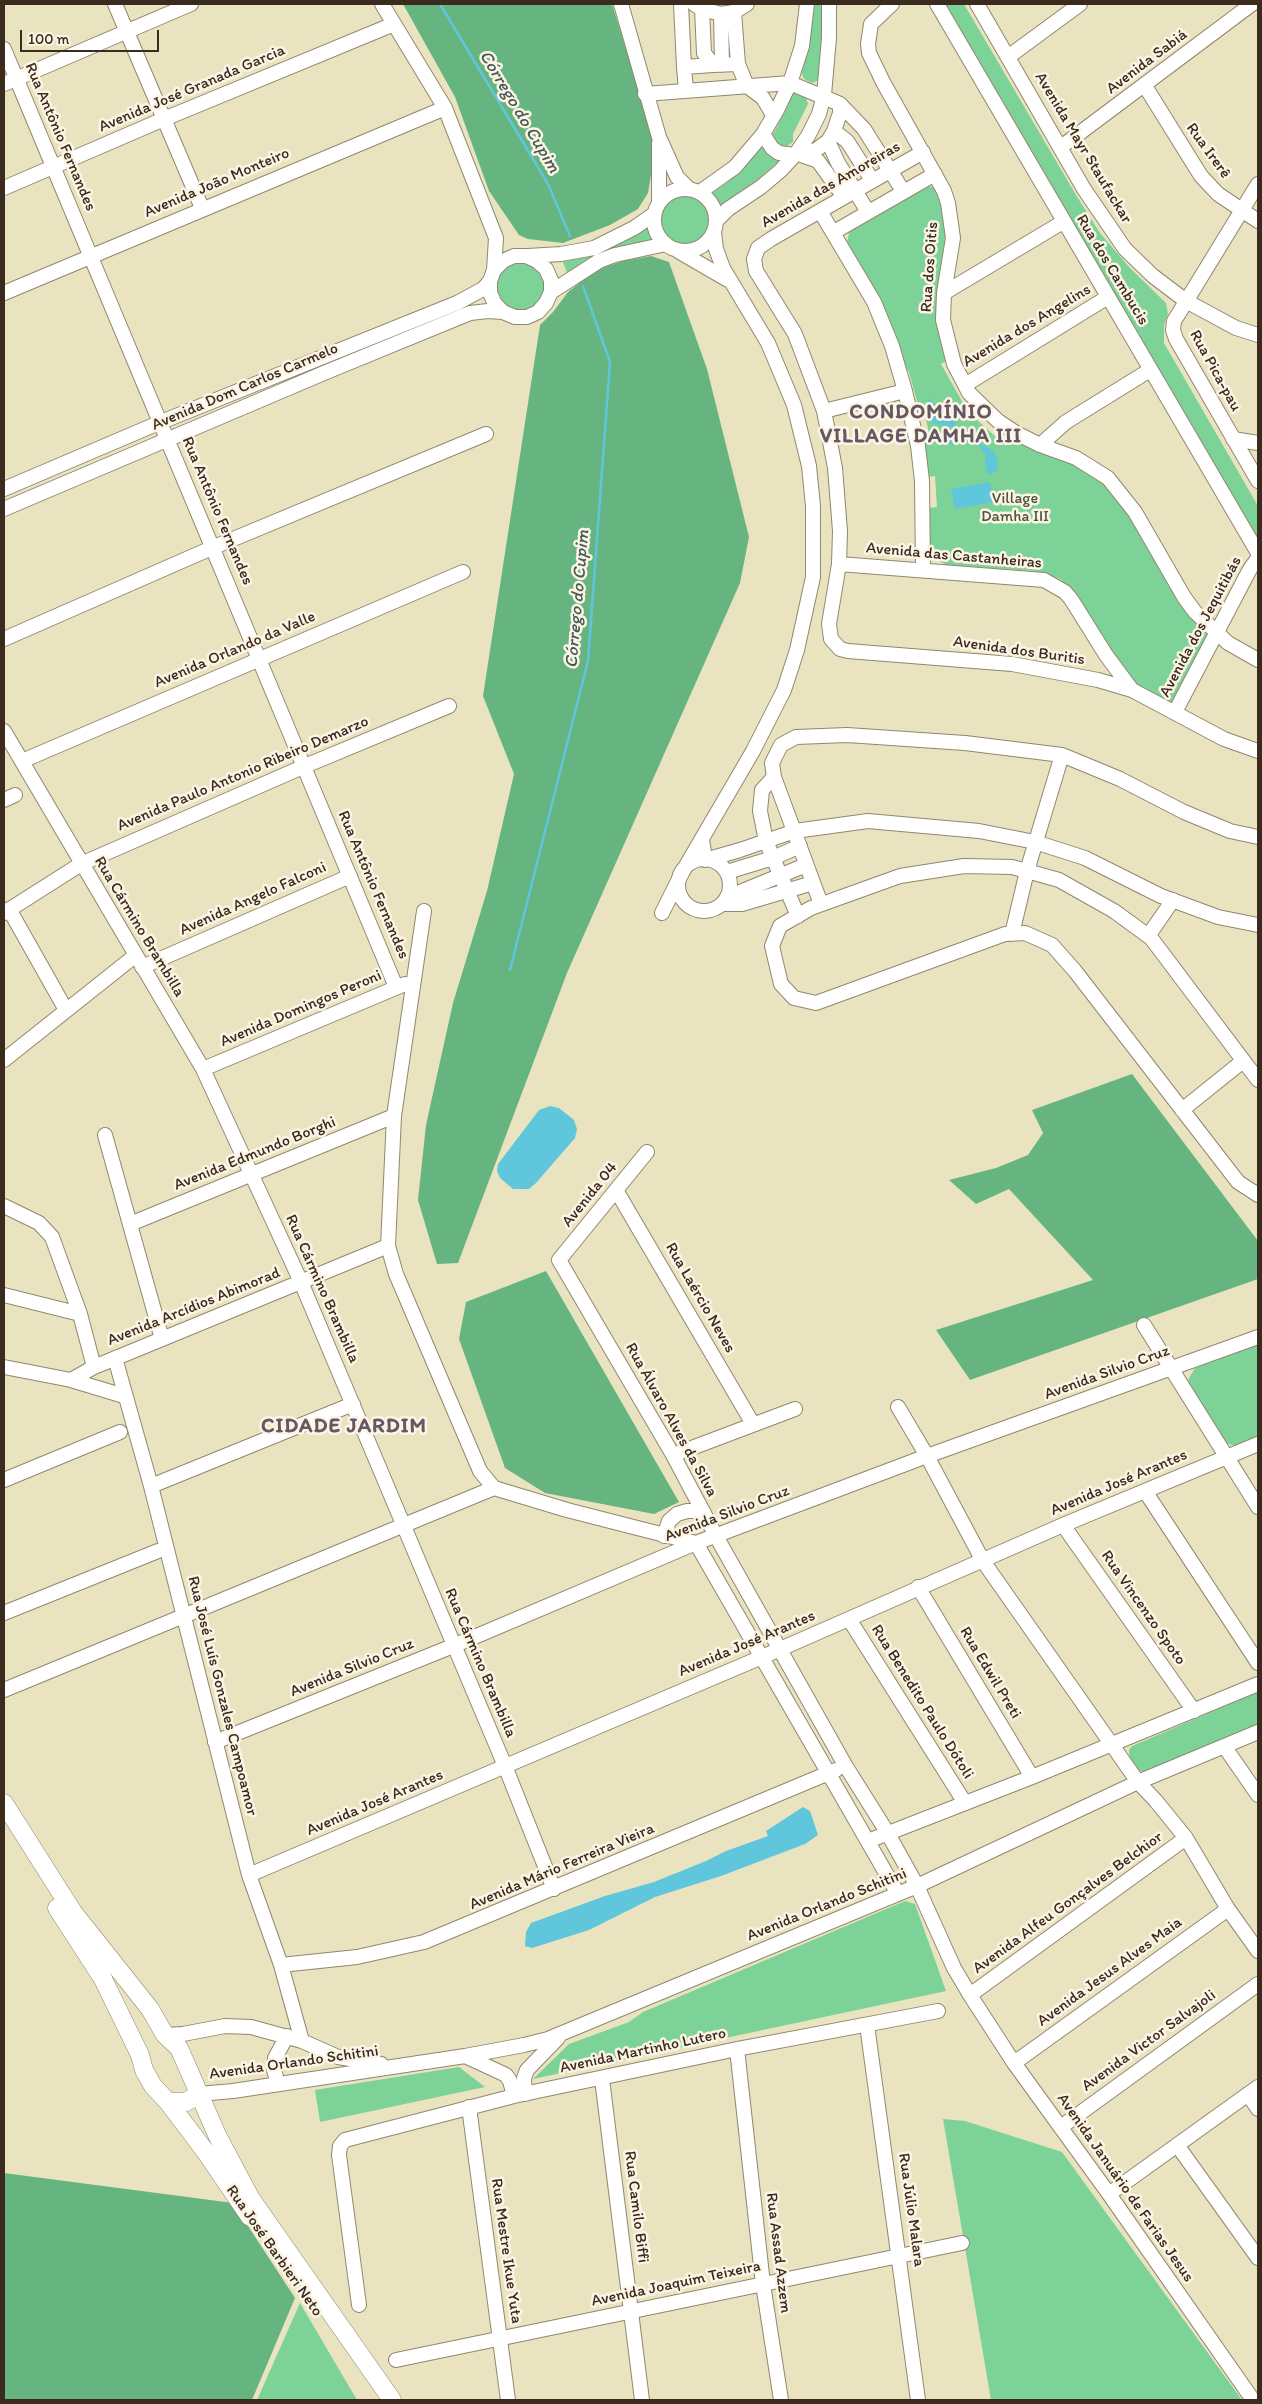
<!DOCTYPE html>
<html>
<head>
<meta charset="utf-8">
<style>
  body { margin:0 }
  #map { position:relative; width:1262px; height:2404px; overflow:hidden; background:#eae3c0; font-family:Itim,sans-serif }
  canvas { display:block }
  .frame { position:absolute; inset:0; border:5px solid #3b2a1e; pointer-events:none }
  .scale { position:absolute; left:20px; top:30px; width:139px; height:22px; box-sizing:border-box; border:2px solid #3b2a1e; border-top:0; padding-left:6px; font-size:15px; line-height:18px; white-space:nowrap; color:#3b2a1e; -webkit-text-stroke:4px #fcf5e5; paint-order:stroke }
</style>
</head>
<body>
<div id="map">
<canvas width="1262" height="2404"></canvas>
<div class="frame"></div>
<div class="scale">100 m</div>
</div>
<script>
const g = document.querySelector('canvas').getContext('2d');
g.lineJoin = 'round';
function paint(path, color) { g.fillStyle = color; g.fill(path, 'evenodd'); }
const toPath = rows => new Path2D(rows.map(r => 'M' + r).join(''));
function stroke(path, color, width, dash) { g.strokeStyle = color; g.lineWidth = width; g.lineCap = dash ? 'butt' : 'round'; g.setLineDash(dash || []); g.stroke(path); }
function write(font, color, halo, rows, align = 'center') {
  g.font = font + ' Itim,sans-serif'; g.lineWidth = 5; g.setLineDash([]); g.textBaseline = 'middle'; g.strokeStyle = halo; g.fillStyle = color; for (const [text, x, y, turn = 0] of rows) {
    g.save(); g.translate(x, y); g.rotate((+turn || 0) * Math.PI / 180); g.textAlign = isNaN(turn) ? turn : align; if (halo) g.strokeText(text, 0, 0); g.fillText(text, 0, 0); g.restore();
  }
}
paint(toPath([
  [814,4,822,4,822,74,818,80,812,83,804,79,801,72,812,25],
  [944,4,964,4,1076,195,1100,233,1130,268,1166,303,1168,314,1164,325,1164,343,1258,506,1258,541],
  [796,92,806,97,808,104,793,134,793,142,787,146,780,146,773,138,773,134,789,104,788,96],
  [760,143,766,152,780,160,760,178,719,206,711,194,728,182],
  [926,185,937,189,948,216,948,360,941,364,968,412,1006,446,1012,438,1089,470,1117,494,1207,635,1208,639,1177,701,1166,703,1160,702,1126,678,1073,591,1060,579,1035,571,946,565,939,561,932,553,929,545,929,508,937,507,935,476,927,477,923,441,930,439,924,408,919,409,909,372,902,361,847,242,850,229],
  '658 220a26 26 0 1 1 52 0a26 26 0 1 1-52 0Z',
  [646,224,653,243,620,247,595,256,568,275,562,260,578,258,621,242],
  [514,261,537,264,549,284,541,306,519,313,508,309,499,301,495,289,497,277,503,268],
  [1258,1344,1258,1438,1239,1446,1232,1445,1225,1443,1188,1383,1189,1378,1195,1368],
  [1258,1692,1258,1726,1147,1772,1136,1770,1130,1761,1129,1750,1132,1746],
  [905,1901,915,1904,946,1991,533,2079,569,2044,629,2022,643,2012],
  [459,2067,485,2087,320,2122,315,2090],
  [943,2119,965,2121,1062,2152,1242,2400,991,2400],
  [300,2303,357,2400,257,2400]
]), '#7dd397');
paint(toPath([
  [403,4,612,4,656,145,648,193,638,209,610,225,563,243,528,239,519,235,489,191,455,97],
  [651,256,669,262,707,369,749,537,740,583,567,973,458,1263,437,1264,418,1200,426,1125,453,1003,487,891,514,774,483,696,540,325,553,312,568,292,596,270,623,261],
  [1132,1074,1258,1241,1258,1279,970,1380,936,1330,1093,1280,1009,1189,976,1204,949,1180,996,1168,1028,1155,1043,1133,1032,1110],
  [546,1271,679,1502,654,1514,545,1493,505,1468,459,1339,466,1302],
  [4,2173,233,2203,295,2298,252,2400,4,2400]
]), '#66b580');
paint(toPath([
  [929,398,939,410,949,409,954,414,956,427,968,437,994,451,998,462,996,471,988,475,985,465,986,456,980,447,972,441,950,445,947,440,957,438,957,435,952,427,933,423,926,411,926,403],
  [990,482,993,502,955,509,951,489],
  [550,1106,559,1108,574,1120,577,1129,575,1138,536,1183,529,1189,513,1189,500,1178,497,1171,498,1164,539,1110],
  [803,1807,810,1811,818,1835,805,1844,721,1876,655,1897,589,1930,532,1948,525,1946,526,1932,531,1923,605,1896,654,1882,706,1861,726,1851,768,1836,766,1831]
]), '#5fc6dc');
stroke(toPath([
  [440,4,548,184,570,236],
  [510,970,588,661,610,362,583,286]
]), '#5fc6dc', 2.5);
const minor = toPath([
  [115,4,202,208],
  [382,4,445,108,496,238,494,270],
  [621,4,659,137,677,177,689,189],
  [681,4,684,67],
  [694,4,702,9,721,14,734,12,747,4],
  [892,4,871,24,868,44,869,53,883,82,944,191,948,203,953,238,944,293,943,320,954,364,965,385,969,393,998,421,1016,433,1040,445,1076,458,1108,478,1135,512,1184,597,1195,612,1228,643,1258,660],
  [937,4,1258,553],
  [977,4,1084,189,1125,249,1153,276,1186,301,1236,328,1258,335],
  [702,9,704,53,713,65],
  [734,12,738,64],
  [721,14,722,65],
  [4,49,396,987],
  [1008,57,1080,4],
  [4,84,191,4],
  [747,86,763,98,773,115],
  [1145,86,1201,176,1218,194,1258,221],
  [686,90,684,67,713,65,738,64,747,86],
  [645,94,790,83,840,104,840,113,834,131,828,141,816,150,795,155,779,153,772,148,763,134],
  [840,104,864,129,903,191],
  [834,131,847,141,872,180],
  [828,141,838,163,868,212],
  [1061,147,1252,4],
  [923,152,771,239,758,248,754,259,756,271,795,334,824,411,835,468,840,531,839,564,829,624,831,639,840,649,848,651,1012,664,1098,680,1132,690,1224,739,1258,751],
  [801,155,818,161,844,197],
  [1258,184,1179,313,1174,321,1173,330,1176,339,1258,481],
  [4,188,164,119,394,24],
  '654 220a31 31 0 1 1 62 0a31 31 0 1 1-62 0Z',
  [700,192,735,167,763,134,777,110,790,83,802,46,807,4],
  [659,203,659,143],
  [820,211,874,302,892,346,905,391,918,446,922,481,923,570],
  [716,221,728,209,761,187,780,171,795,155,808,136,819,114,824,95,829,38,829,4],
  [834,232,935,174],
  [678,251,728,280],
  [528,256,561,254,594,248,634,228,654,214],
  [551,292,599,261,615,255,666,244],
  [4,293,445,108],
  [944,293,1063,222],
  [965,385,1108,297],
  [824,411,905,391],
  [1233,439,1258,443],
  [1040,445,1066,422,1150,370],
  [4,489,161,422,457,303,483,289,490,281],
  [4,509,324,373,470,313,488,311,503,312,515,317,527,317,538,312,546,303,551,292,551,280,546,269,537,261,526,256,514,256,503,261,494,270,490,281,490,293,495,304,503,312],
  [839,564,1044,580,1065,592,1071,599,1106,655,1132,690],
  [4,639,214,547,486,434],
  [1175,712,1250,569,1258,558],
  [4,731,203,1069,301,1282,505,1766,554,1889],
  [22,761,463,572],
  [4,800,15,795],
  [702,839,705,860,740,850,795,831,868,821,979,831,1035,842,1085,858,1161,896,1218,917,1258,925],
  '678 885a26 26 0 1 1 52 0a26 26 0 1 1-52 0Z',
  [727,872,773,858,766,841,760,811,762,790,774,777],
  [728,897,806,865],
  [722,904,742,904,813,883],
  [821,904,774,777,772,763,781,745,796,737,847,735,965,743,1062,755,1120,779,1184,812,1230,831,1258,837],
  [9,909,66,1010],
  [424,911,394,1116,388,1246,396,1274,480,1471,494,1488,567,1510,696,1543,898,1894],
  [4,913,81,864,305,766,449,706],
  [662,913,683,871,753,751,784,690,797,650,813,577,813,506,809,466,794,405,768,343,723,268,716,249,714,232],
  [798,916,773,858,800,846],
  [1012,934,1027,871,1062,755],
  [1148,936,1173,900],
  [142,967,350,876],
  [4,1060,136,955],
  [203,1069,405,984],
  [1258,1080,1151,938,1114,911,1059,880,1027,871,1012,867,964,866,900,876,811,908,780,926,772,946,781,984,794,998,816,1003,1005,934,1025,933,1052,945,1075,971,1238,1182,1258,1195],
  [1182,1110,1243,1061],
  [105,1135,162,1339],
  [647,1152,559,1260,673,1455,716,1536,845,1765,887,1832,917,1886,954,1968,970,1995,1014,2063,1109,2194,1253,2400],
  [616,1190,753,1424],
  [4,1206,39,1223,52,1237,80,1314,94,1367],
  [130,1224,394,1116],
  [4,1295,80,1314],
  [1144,1325,1258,1507],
  [115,1358,151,1486,249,1875,281,1965,302,2041],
  [4,1367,71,1380,124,1396],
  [71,1380,94,1367,388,1246],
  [898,1407,927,1456,983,1561,1138,1782,1156,1801,1186,1838,1228,1909,1258,1951],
  [673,1455,795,1409],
  [4,1480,120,1432],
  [151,1486,353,1404],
  [1145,1491,1258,1663],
  [1063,1525,1194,1711],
  [664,1536,669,1521,677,1514,687,1511,703,1511],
  [918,1587,1032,1777],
  [4,1613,158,1551],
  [849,1619,965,1803],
  [4,1690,494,1488],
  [215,1742,453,1646,696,1543,927,1456,1258,1337],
  [1224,1746,1258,1795],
  [868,1841,1032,1777,1258,1684],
  [249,1875,762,1657,1063,1525,1258,1444],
  [281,1965,357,1957,424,1942,836,1770],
  [970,1995,1186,1838],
  [867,2025,918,2400],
  [165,2035,183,2034,225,2026,251,2027,302,2041,338,2057,381,2064],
  [737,2049,763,2284,781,2400],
  [465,2056,506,2075,510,2081,514,2096],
  [1014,2063,1228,1909],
  [602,2079,642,2400],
  [278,2084,274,2070,275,2058,287,2036],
  [199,2094,233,2091,465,2056,524,2045,548,2039,917,1886,1138,1782,1258,1732],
  [525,2094,524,2078,527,2070,558,2038],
  [1248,2094,1258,2109],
  [469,2107,508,2400],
  [1061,2127,1258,1984],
  [1177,2145,1258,2258],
  [1109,2194,1258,2087],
  [359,2305,339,2155,340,2146,345,2140,514,2096,737,2049,938,2011],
  [396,2360,962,2243]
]);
const major = toPath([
  [4,1803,73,1912,150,2009,165,2035,179,2048,218,2137,251,2199,392,2400],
  [57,1908,103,1979,140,2055,144,2070,153,2086,168,2102,205,2151,250,2217],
  [168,2102,186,2102,199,2094]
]);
stroke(minor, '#92866f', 16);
stroke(major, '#92866f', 19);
stroke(minor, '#fff', 14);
stroke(major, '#fff', 18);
write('16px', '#3b2a1e', '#fcf5e5', [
  ["Avenida Sabiá",1147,62,-37],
  ["Avenida José Granada Garcia",192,89,-23],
  ["Rua Antônio Fernandes",60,137,67],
  ["Avenida Mayr Staufackar",1083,148,59],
  ["Rua Irerê",1208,151,54],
  ["Avenida João Monteiro",217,183,-23],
  ["Avenida das Amoreiras",831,185,-30],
  ["Rua dos Oitis",930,267,-86],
  ["Rua dos Cambucis",1112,270,59],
  ["Avenida dos Angelins",1027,326,-31],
  ["Rua Pica-pau",1215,371,61],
  ["Avenida Dom Carlos Carmelo",245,387,-23],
  ["Rua Antônio Fernandes",217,511,67],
  ["Avenida das Castanheiras",954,556,5],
  ["Avenida dos Jequitibás",1201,627,-62],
  ["Avenida Orlando da Valle",235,650,-23],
  ["Avenida dos Buritis",1019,651,8],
  ["Avenida Paulo Antonio Ribeiro Demarzo",243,774,-23],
  ["Rua Antônio Fernandes",373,885,67],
  ["Avenida Angelo Falconi",253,899,-24],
  ["Rua Cármino Brambilla",139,927,59],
  ["Avenida Domingos Peroni",301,1009,-23],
  ["Avenida Edmundo Borghi",255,1154,-22],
  ["Avenida 04",590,1195,-51],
  ["Rua Cármino Brambilla",322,1289,66],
  ["Rua Laércio Neves",700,1298,60],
  ["Avenida Arcídios Abimorad",194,1307,-22],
  ["Avenida Silvio Cruz",1107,1373,-20],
  ["Rua Álvaro Alves da Silva",671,1420,61],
  ["Avenida José Arantes",1119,1483,-23],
  ["Avenida Silvio Cruz",727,1514,-21],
  ["Rua Vincenzo Spoto",1143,1608,55],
  ["Avenida José Arantes",747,1644,-23],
  ["Rua Cármino Brambilla",480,1663,67],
  ["Avenida Silvio Cruz",352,1668,-22],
  ["Rua Edwil Preti",990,1673,59],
  ["Rua José Luís Gonzales Campoamor",222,1696,76],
  ["Rua Benedito Paulo Dótoli",922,1702,58],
  ["Avenida José Arantes",375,1803,-23],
  ["Avenida Mário Ferreira Vieira",562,1867,-23],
  ["Avenida Alfeu Gonçalves Belchior",1068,1903,-36],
  ["Avenida Orlando Schitini",827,1905,-22],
  ["Avenida Jesus Alves Maia",1110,1972,-36],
  ["Avenida Victor Salvajoli",1149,2041,-36],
  ["Avenida Martinho Lutero",643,2051,-12],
  ["Avenida Orlando Schitini",294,2063,-8],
  ["Avenida Januário de Farias Jesus",1125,2188,55],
  ["Rua Camilo Biffi",636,2207,83],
  ["Rua Júlio Malara",911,2210,82],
  ["Rua José Barbieri Neto",274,2251,55],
  ["Rua Mestre Ikue Yuta",506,2251,82],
  ["Rua Assad Azzem",778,2253,83],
  ["Avenida Joaquim Teixeira",676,2284,-12]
]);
write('16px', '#4c543c', '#fcf5e5', [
  ["Village",1015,499],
  ["Damha III",1015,517]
]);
write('italic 18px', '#465957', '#fcf5e5', [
  ["Córrego do Cupim",519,112,59],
  ["Córrego do Cupim",578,599,-85]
]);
g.letterSpacing = '1px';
write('bold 21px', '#665765', '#fcf5e5', [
  ["CONDOMÍNIO",921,413],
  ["VILLAGE DAMHA III",921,437],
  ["CIDADE JARDIM",344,1427]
]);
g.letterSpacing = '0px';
</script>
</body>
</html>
